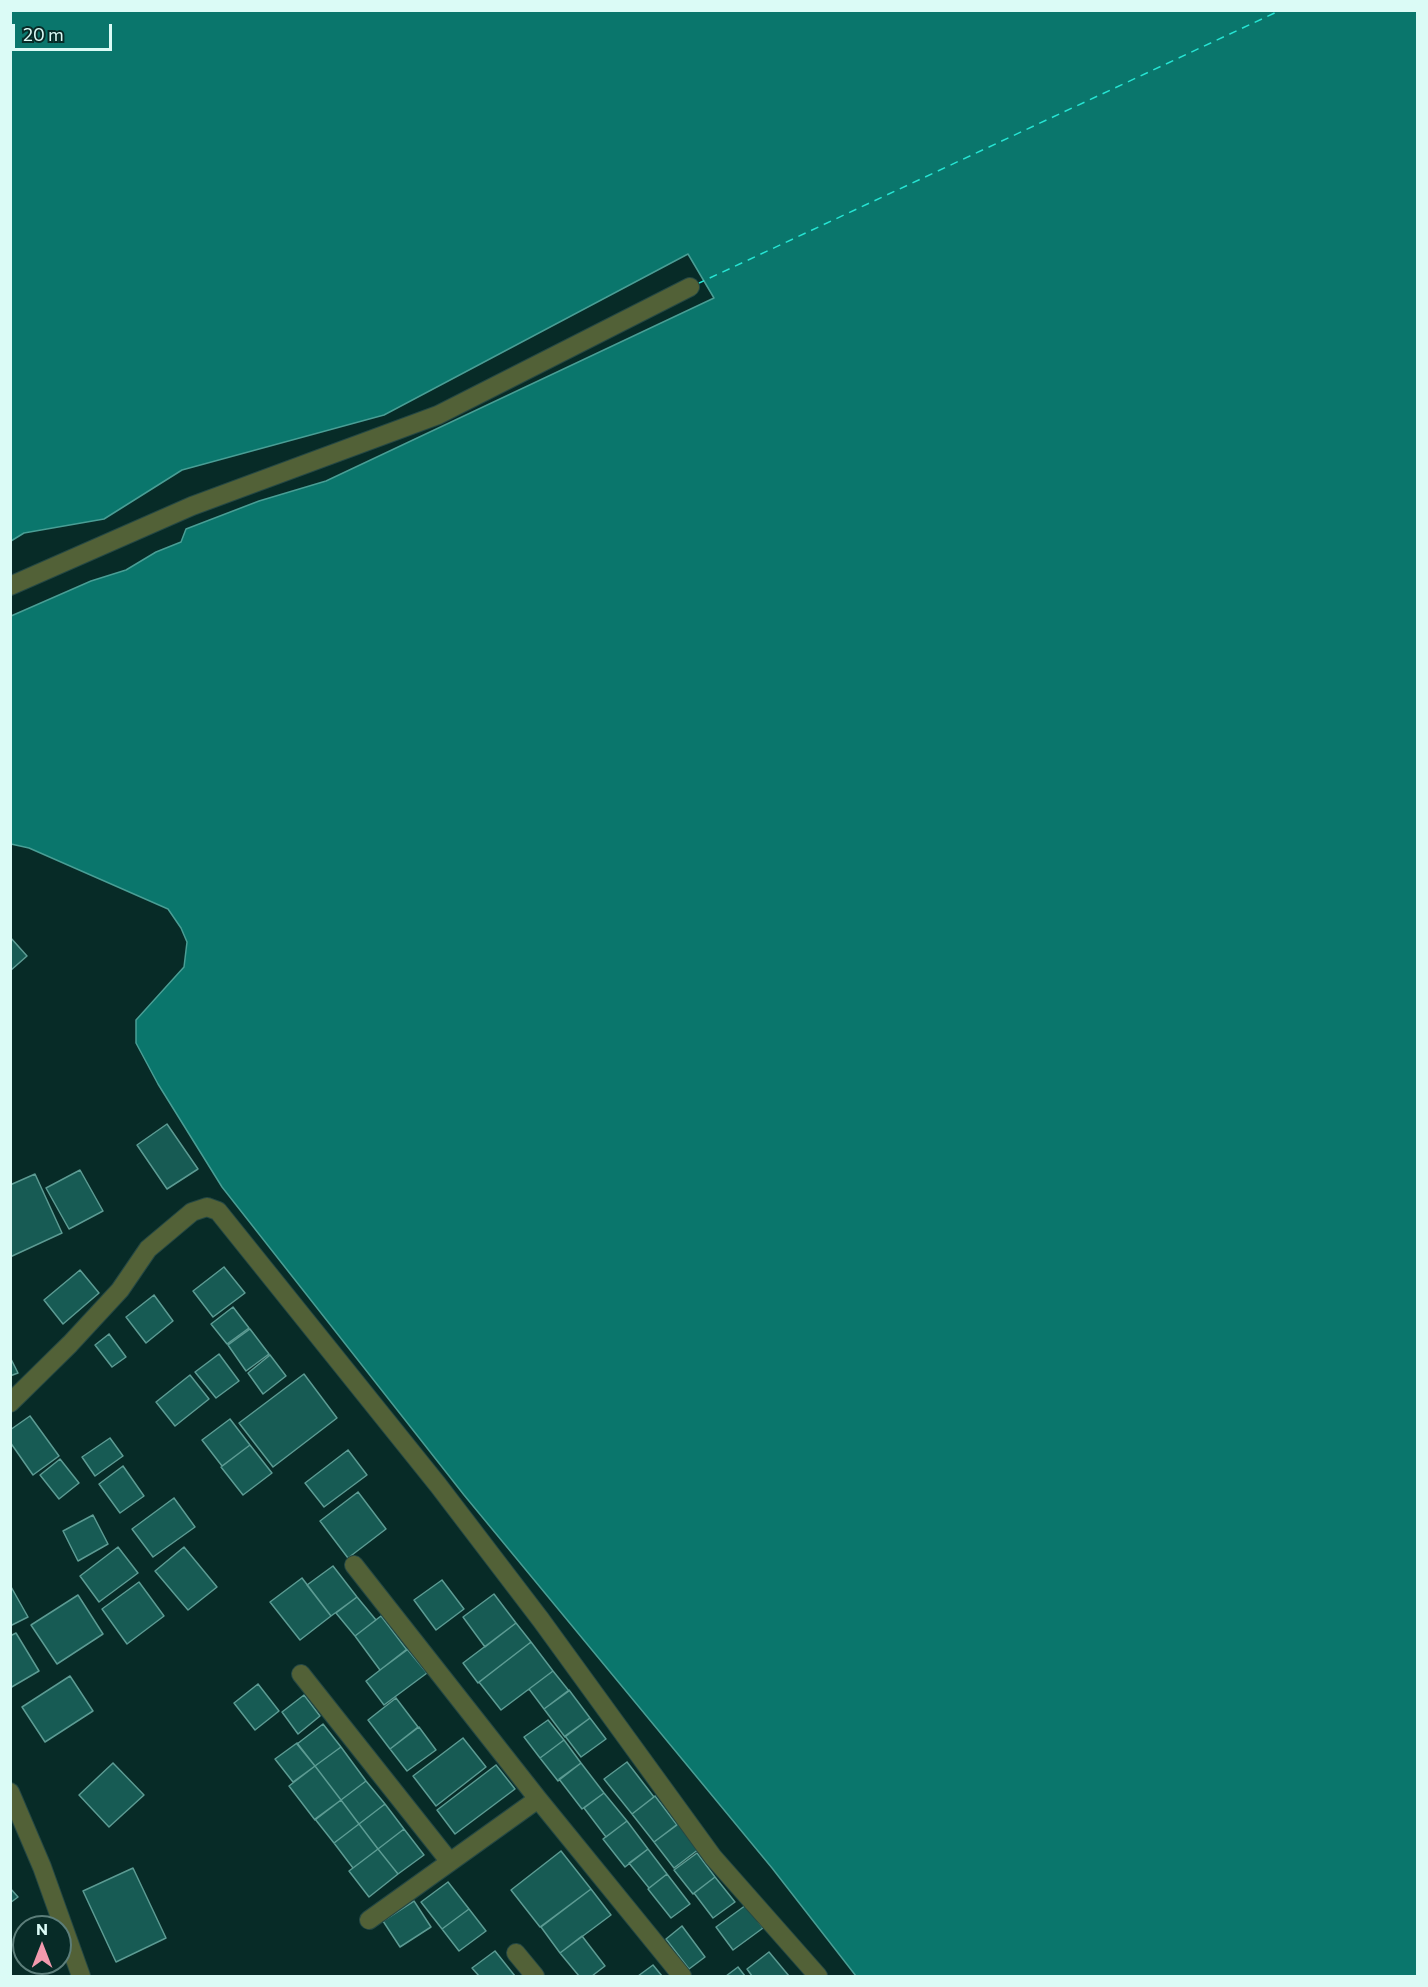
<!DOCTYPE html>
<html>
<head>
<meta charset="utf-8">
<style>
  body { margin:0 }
  #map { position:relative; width:1428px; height:1987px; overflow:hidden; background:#072b27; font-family:Commissioner,sans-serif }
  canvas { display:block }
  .frame { position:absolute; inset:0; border:12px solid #dbfbf6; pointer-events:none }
  .north { position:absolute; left:12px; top:1915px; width:60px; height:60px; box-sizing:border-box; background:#072b27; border:2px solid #5c7e7a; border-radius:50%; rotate:0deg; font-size:16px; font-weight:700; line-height:24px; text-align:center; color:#dbfbf6 }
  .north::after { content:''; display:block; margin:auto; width:21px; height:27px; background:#f29aae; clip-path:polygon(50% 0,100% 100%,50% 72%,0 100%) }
  .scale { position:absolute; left:12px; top:24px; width:100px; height:27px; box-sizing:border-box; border:3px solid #dbfbf6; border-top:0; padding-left:8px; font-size:18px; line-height:21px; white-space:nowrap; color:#dbfbf6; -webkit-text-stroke:4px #072b27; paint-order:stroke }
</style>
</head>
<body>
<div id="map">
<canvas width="1428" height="1987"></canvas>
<div class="frame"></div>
<div class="north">N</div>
<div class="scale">20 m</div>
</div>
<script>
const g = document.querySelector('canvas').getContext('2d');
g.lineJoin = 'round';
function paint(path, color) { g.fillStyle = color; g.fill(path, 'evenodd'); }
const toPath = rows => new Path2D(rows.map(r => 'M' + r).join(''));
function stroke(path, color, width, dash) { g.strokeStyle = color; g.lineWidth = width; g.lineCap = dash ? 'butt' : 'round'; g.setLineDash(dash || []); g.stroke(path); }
const water = toPath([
  [11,10,1417,11,1417,1976,856,1976,772,1868,464,1495,222,1187,158,1084,136,1043,136,1020,184,967,187,942,181,928,168,909,29,848,11,844,11,616,91,581,126,570,156,552,181,542,186,529,259,501,326,481,714,298,688,254,384,415,182,470,104,519,24,533,11,541,11,10]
]);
paint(water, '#0a766c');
stroke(water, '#499e95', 1.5);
stroke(toPath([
  [697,284,1281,10]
]), '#26e4d3', 1.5, [8, 6]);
const building = toPath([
  [10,937,27,956,10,971,10,937],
  [167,1124,198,1169,167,1189,137,1145,167,1124],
  [80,1170,103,1211,69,1229,46,1188,80,1170],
  [35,1174,62,1233,10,1257,10,1185,35,1174],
  [224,1267,245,1293,213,1317,193,1291,224,1267],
  [80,1270,99,1293,63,1324,44,1300,80,1270],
  [154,1295,173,1321,146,1343,126,1317,154,1295],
  [233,1307,249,1328,227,1344,211,1324,233,1307],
  [250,1329,269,1354,246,1371,228,1345,250,1329],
  [109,1334,126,1357,112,1367,95,1345,109,1334],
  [219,1354,239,1381,216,1398,195,1372,219,1354],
  [270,1355,286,1376,263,1394,248,1373,270,1355],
  [10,1357,18,1373,10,1376,10,1357],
  [304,1374,337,1418,273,1467,239,1423,304,1374],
  [190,1375,209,1399,175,1426,156,1402,190,1375],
  [30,1416,59,1456,33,1475,10,1442,10,1430,30,1416],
  [230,1419,250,1445,222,1466,202,1440,230,1419],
  [110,1438,123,1456,95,1476,82,1457,110,1438],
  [250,1445,272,1473,243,1495,221,1467,250,1445],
  [348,1450,367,1475,324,1507,305,1483,348,1450],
  [60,1459,79,1483,59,1499,40,1475,60,1459],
  [123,1466,144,1496,120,1513,99,1484,123,1466],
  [358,1492,386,1529,348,1558,320,1521,358,1492],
  [174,1498,195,1527,153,1557,132,1529,174,1498],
  [93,1515,108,1544,78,1561,63,1531,93,1515],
  [118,1547,138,1573,99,1602,80,1576,118,1547],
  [184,1547,217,1587,188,1610,155,1571,184,1547],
  [333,1566,357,1597,331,1616,307,1585,333,1566],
  [302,1578,331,1616,300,1640,270,1602,302,1578],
  [442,1580,464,1609,436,1630,414,1600,442,1580],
  [139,1582,164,1616,127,1644,102,1609,139,1582],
  [10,1585,28,1617,10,1626,10,1585],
  [494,1594,516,1623,485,1647,463,1617,494,1594],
  [78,1595,103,1634,57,1664,31,1625,78,1595],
  [357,1597,376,1620,355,1636,336,1613,357,1597],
  [381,1616,407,1650,380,1670,355,1636,381,1616],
  [516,1623,531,1642,478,1683,463,1663,516,1623],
  [16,1633,39,1671,10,1688,10,1636,16,1633],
  [531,1642,553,1671,501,1710,479,1682,531,1642],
  [407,1649,427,1673,384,1705,366,1681,407,1649],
  [553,1671,569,1691,544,1709,529,1689,553,1671],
  [70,1676,93,1711,45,1742,22,1707,70,1676],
  [258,1684,279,1711,255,1730,234,1703,258,1684],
  [569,1690,590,1718,565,1737,544,1709,569,1690],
  [304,1695,320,1716,298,1734,282,1712,304,1695],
  [396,1698,418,1727,390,1749,368,1720,396,1698],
  [590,1718,606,1739,581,1757,565,1736,590,1718],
  [548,1720,564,1740,540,1758,524,1737,548,1720],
  [323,1724,341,1747,315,1766,297,1744,323,1724],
  [419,1727,436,1750,407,1771,390,1749,419,1727],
  [463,1738,486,1767,436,1806,413,1776,463,1738],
  [564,1740,581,1763,558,1781,540,1758,564,1740],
  [297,1743,315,1766,293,1782,275,1759,297,1743],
  [341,1747,366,1781,341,1800,315,1766,341,1747],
  [627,1762,654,1797,632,1814,604,1779,627,1762],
  [113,1763,144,1795,109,1827,79,1795,113,1763],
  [581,1763,604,1793,582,1809,559,1779,581,1763],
  [496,1765,515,1789,455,1834,437,1810,496,1765],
  [315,1766,341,1800,315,1820,289,1786,315,1766],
  [366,1781,385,1804,359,1824,341,1800,366,1781],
  [604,1793,627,1821,606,1837,584,1808,604,1793],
  [655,1796,677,1825,654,1842,632,1814,655,1796],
  [341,1800,359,1824,334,1843,315,1819,341,1800],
  [385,1804,404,1829,378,1849,359,1824,385,1804],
  [627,1821,648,1849,625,1867,603,1839,627,1821],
  [679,1823,699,1849,674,1868,654,1842,679,1823],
  [359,1824,378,1849,353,1868,334,1843,359,1824],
  [404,1829,424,1855,398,1874,378,1849,404,1829],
  [378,1849,398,1874,369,1897,349,1871,378,1849],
  [648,1849,667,1874,649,1888,629,1863,648,1849],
  [561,1851,591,1889,540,1927,511,1890,561,1851],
  [697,1853,715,1877,693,1894,674,1870,697,1853],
  [133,1868,166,1938,116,1962,83,1891,133,1868],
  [667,1874,690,1904,671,1918,648,1889,667,1874],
  [715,1877,735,1902,713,1918,694,1893,715,1877],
  [448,1882,469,1909,442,1929,421,1902,448,1882],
  [10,1888,18,1897,10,1903,10,1888],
  [591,1889,611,1915,560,1953,541,1927,591,1889],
  [414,1901,431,1927,400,1947,383,1921,414,1901],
  [746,1905,763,1928,733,1950,716,1927,746,1905],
  [469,1909,486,1931,459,1951,442,1929,469,1909],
  [682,1926,705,1957,689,1969,666,1939,682,1926],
  [582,1936,605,1966,592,1976,579,1976,560,1953,582,1936],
  [495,1951,515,1976,479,1976,472,1968,495,1951],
  [769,1952,789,1976,752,1976,747,1969,769,1952],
  [653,1965,662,1976,638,1976,653,1965],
  [738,1967,745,1976,726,1976,738,1967]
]);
paint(building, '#175b54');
stroke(building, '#5c9b93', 1.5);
const lane = toPath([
  [10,586,192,506,438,415,690,287]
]);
const street = toPath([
  [10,1403,70,1344,120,1290,148,1249,192,1212,207,1207,218,1211,438,1485,541,1620,713,1857,818,1976],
  [354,1565,538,1799,682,1976],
  [301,1674,450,1862],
  [10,1792,42,1867,81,1976],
  [369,1920,538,1799],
  [516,1953,535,1976]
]);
stroke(lane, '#254844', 20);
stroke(street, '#254844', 20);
stroke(lane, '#526137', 18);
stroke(street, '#526137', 18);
</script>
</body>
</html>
